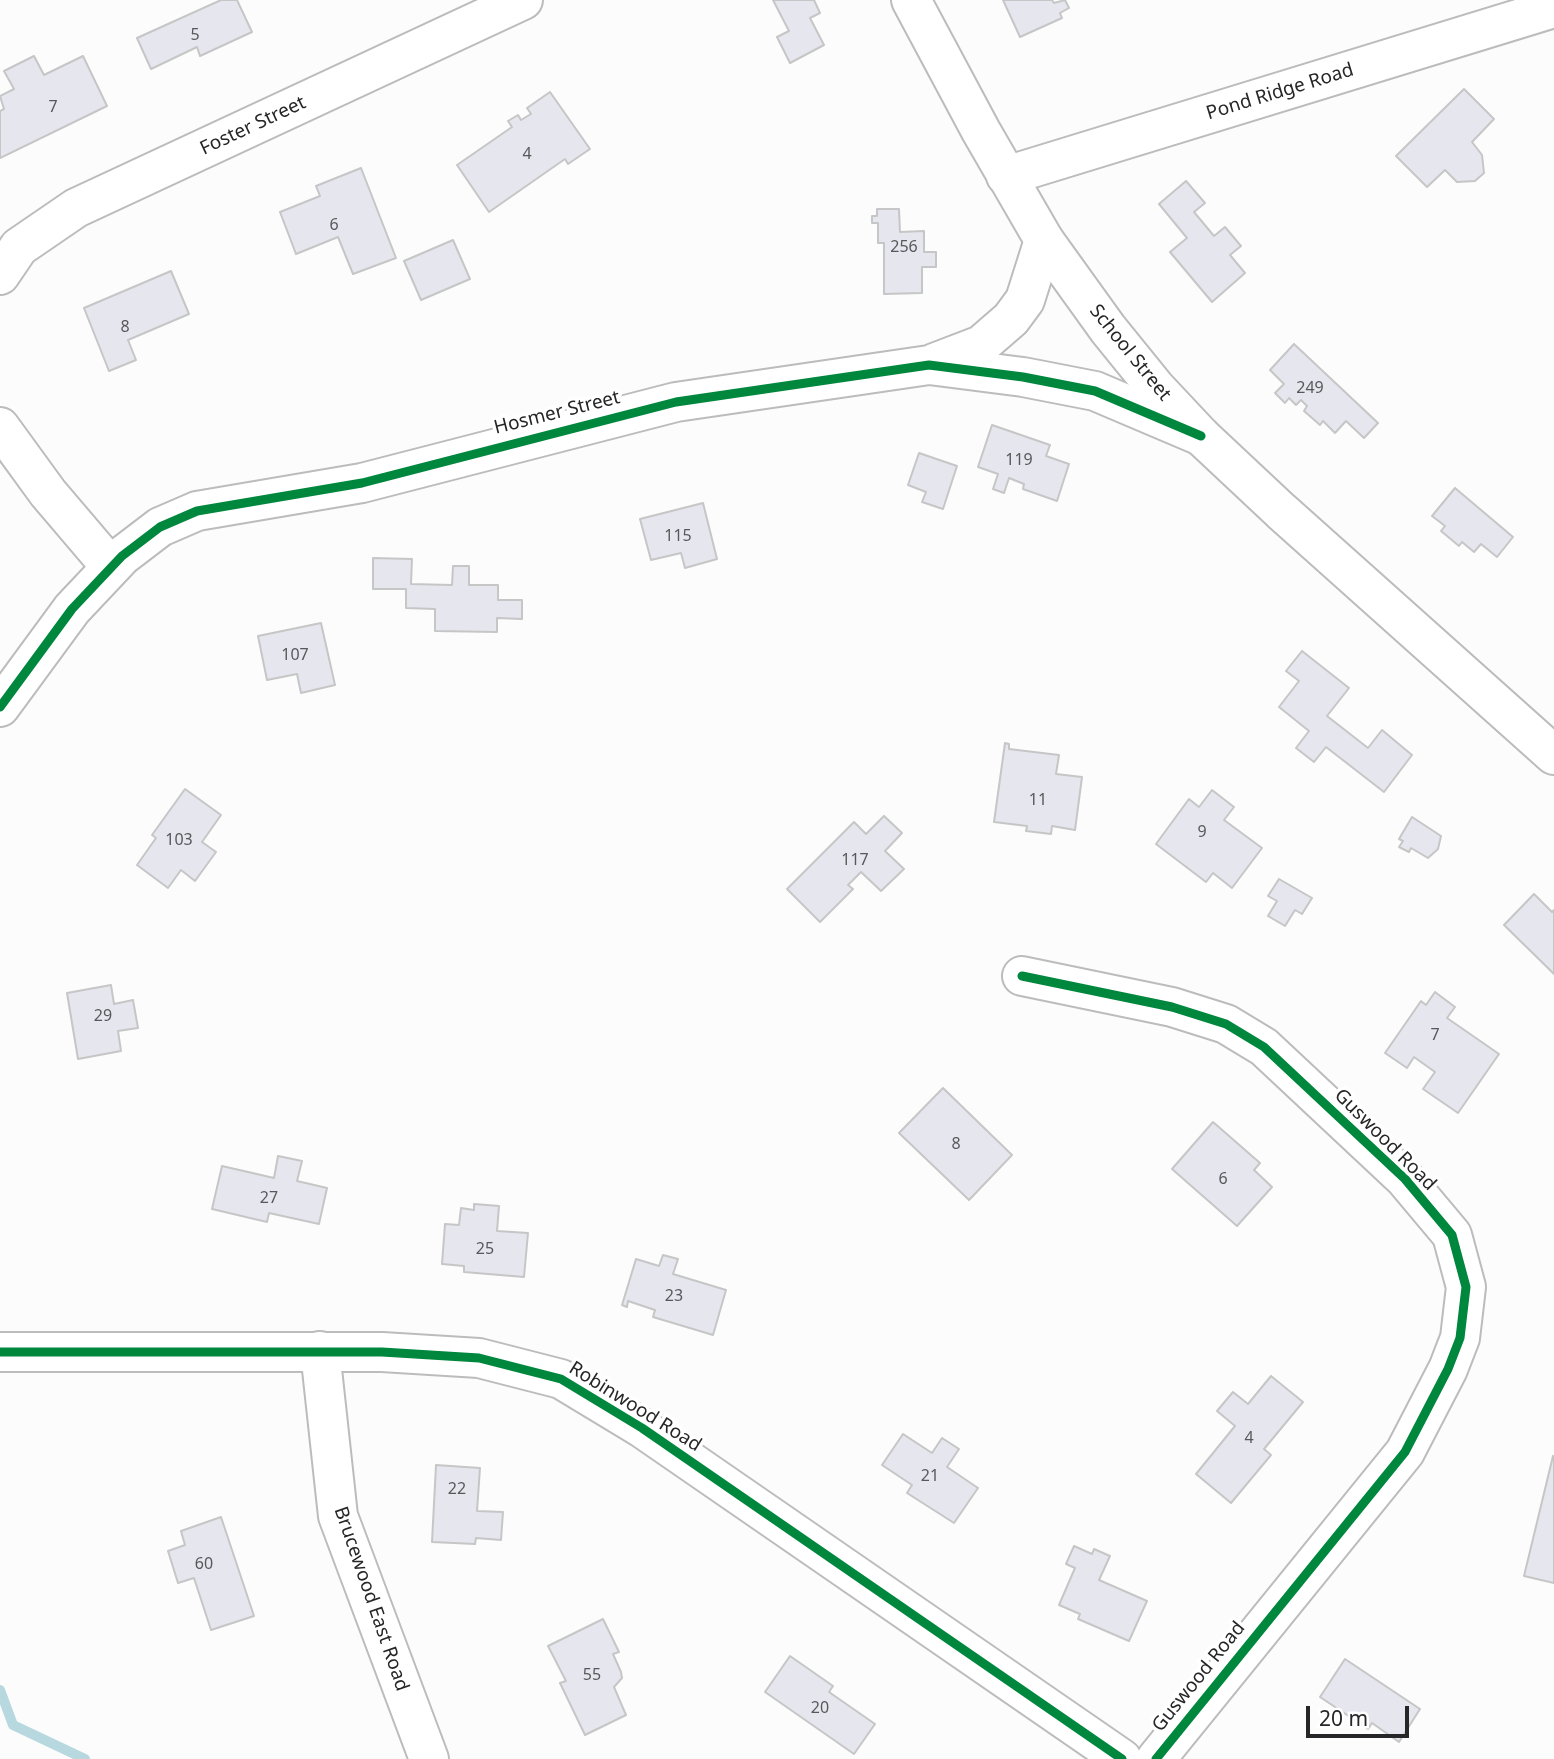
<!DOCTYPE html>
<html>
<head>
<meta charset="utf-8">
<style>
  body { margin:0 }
  #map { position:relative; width:1554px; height:1759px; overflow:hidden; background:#fcfcfd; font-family:"Noto Sans",sans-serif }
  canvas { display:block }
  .scale { position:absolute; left:1306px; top:1706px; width:103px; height:32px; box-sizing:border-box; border:4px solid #262628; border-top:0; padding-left:9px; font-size:21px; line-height:24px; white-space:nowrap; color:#262628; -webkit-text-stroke:5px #fff; paint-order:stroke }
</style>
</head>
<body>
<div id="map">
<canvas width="1554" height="1759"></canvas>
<div class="scale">20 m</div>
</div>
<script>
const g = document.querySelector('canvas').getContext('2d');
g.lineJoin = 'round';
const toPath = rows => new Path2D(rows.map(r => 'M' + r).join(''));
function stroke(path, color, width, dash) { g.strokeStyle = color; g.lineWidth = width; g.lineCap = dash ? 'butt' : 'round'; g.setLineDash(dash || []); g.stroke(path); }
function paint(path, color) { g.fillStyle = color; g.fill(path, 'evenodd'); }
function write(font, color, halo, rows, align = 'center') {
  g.font = font + ' "Noto Sans",sans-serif'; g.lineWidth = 7; g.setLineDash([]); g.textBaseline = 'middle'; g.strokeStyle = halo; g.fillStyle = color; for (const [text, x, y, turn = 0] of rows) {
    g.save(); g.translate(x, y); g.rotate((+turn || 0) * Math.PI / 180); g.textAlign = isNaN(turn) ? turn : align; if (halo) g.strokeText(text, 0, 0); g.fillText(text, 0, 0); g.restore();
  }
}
stroke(toPath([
  [0,1690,13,1725,85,1759]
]), '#b6d8de', 10);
const building = toPath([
  [221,0,237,0,252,32,200,56,197,47,151,69,137,38,221,0],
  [773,0,814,0,820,13,810,18,824,45,790,63,777,37,789,31,773,0],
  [1003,0,1052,0,1054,3,1065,0,1069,8,1060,13,1062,18,1020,37,1003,0],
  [34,56,44,75,83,56,107,106,0,158,0,111,4,109,0,96,14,89,4,71,34,56],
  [1464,89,1494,119,1472,142,1482,155,1484,173,1475,181,1457,182,1445,170,1427,187,1396,156,1464,89],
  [550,92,590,149,568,164,565,159,489,212,457,165,512,127,508,121,518,115,521,120,531,114,527,108,550,92],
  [361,168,396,258,353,274,338,237,296,254,280,212,320,196,316,186,361,168],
  [1186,181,1205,203,1194,212,1214,236,1225,227,1241,246,1230,255,1245,273,1212,302,1170,252,1187,238,1159,204,1186,181],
  [877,209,899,209,900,232,924,231,924,252,936,252,936,267,922,267,922,293,884,294,884,243,878,243,878,223,872,223,872,216,877,216,877,209],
  [453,240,470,279,421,300,404,261,453,240],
  [171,271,189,314,128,340,136,360,109,371,84,308,171,271],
  [1294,344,1378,423,1364,438,1346,421,1335,433,1323,421,1320,425,1304,411,1307,406,1301,400,1296,405,1289,398,1285,403,1275,393,1284,384,1270,370,1294,344],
  [992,425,1050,445,1046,456,1069,464,1057,501,1023,489,1024,484,1009,478,1004,493,993,489,998,474,978,467,992,425],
  [919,453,957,466,943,509,922,502,926,492,908,485,919,453],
  [1455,488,1513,537,1497,557,1481,544,1474,552,1462,542,1459,546,1441,531,1445,526,1432,516,1455,488],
  [703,503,717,559,685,568,681,553,651,560,640,519,703,503],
  [373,558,412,559,411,584,452,585,453,566,469,566,469,585,498,585,498,600,522,600,522,619,497,618,497,632,435,631,435,609,406,608,406,589,373,589,373,558],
  [321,623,335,685,301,693,297,674,267,680,258,636,321,623],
  [1302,651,1349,688,1327,716,1368,748,1382,730,1412,755,1384,792,1326,747,1314,762,1296,748,1309,731,1279,707,1299,681,1286,671,1302,651],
  [1005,743,1009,744,1009,749,1059,755,1056,774,1082,777,1075,830,1052,826,1051,834,1026,831,1027,826,994,822,1005,743],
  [185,789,221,815,202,842,216,852,195,881,181,870,168,888,137,865,156,838,152,835,185,789],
  [1212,790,1234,807,1224,820,1262,848,1232,888,1213,873,1206,882,1156,844,1189,799,1199,807,1212,790],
  [884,816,902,833,885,851,904,869,881,891,861,872,848,885,853,889,820,922,787,889,854,822,866,834,884,816],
  [1412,817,1441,836,1438,849,1428,858,1411,848,1409,852,1399,847,1403,841,1399,839,1412,817],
  [1279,879,1312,898,1302,914,1295,910,1285,926,1268,916,1277,901,1268,896,1279,879],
  [1534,894,1552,912,1554,910,1554,974,1504,925,1534,894],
  [111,985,114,1004,133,1000,138,1028,118,1031,121,1051,78,1059,67,993,111,985],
  [1435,992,1455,1007,1447,1018,1499,1054,1458,1113,1423,1089,1435,1072,1414,1057,1407,1068,1385,1053,1421,1001,1426,1005,1435,992],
  [943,1088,1012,1155,969,1200,899,1133,943,1088],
  [1213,1122,1260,1163,1254,1170,1272,1187,1237,1226,1172,1169,1213,1122],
  [278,1156,302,1161,297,1181,327,1188,319,1224,269,1213,267,1222,212,1209,222,1166,274,1178,278,1156],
  [474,1204,499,1206,497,1231,528,1233,524,1277,464,1272,464,1266,442,1264,445,1224,459,1225,461,1208,474,1210,474,1204],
  [663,1255,678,1259,673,1274,726,1290,713,1335,653,1317,655,1310,628,1301,627,1307,622,1305,636,1259,659,1266,663,1255],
  [1271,1376,1303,1402,1264,1449,1271,1455,1231,1503,1196,1474,1235,1426,1217,1411,1233,1392,1248,1404,1271,1376],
  [903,1434,932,1453,942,1438,959,1449,947,1467,978,1488,954,1523,907,1493,912,1485,882,1465,903,1434],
  [1553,1456,1554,1456,1554,1583,1524,1576,1553,1456],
  [436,1465,480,1468,477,1511,503,1512,501,1540,476,1538,475,1544,432,1542,436,1465],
  [221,1517,254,1616,211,1630,194,1578,178,1583,168,1551,185,1545,181,1531,221,1517],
  [1074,1546,1092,1554,1094,1549,1110,1556,1099,1580,1147,1601,1129,1641,1078,1619,1080,1614,1059,1605,1075,1568,1066,1564,1074,1546],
  [603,1619,619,1652,613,1654,621,1672,622,1678,614,1687,626,1715,585,1735,560,1683,566,1681,548,1646,603,1619],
  [790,1656,833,1686,829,1692,875,1724,854,1754,765,1692,790,1656],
  [1345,1659,1420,1709,1399,1742,1372,1723,1368,1729,1320,1697,1345,1659]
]);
paint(building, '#e6e6ee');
stroke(building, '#c6c6c7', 2);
const minor = toPath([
  [1006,176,1554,8],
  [0,275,19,247,76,208,523,0],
  [934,363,981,345,1011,319,1025,300,1044,240],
  [0,427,48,493,111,567],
  [0,707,72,609,122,556,160,527,197,511,362,483,676,402,929,365,1023,377,1095,391,1201,436],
  [1022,976,1172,1007,1226,1024,1264,1047,1405,1179,1452,1235,1466,1287,1460,1338,1448,1369,1405,1452,1156,1759],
  [320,1351,338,1516,429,1759],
  [0,1352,382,1352,479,1358,561,1379,642,1428,1122,1759]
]);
const tertiary = toPath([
  [911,0,981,131,1044,240,1108,329,1155,387,1201,436,1281,511,1554,755]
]);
stroke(minor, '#bcbcbd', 42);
stroke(tertiary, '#bcbcbd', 42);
stroke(minor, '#fff', 38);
stroke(tertiary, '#fff', 38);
stroke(toPath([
  [0,707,72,609,122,556,160,527,197,511,362,483,676,402,929,365,1023,377,1095,391,1201,436],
  [1022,976,1172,1007,1226,1024,1264,1047,1405,1179,1452,1235,1466,1287,1460,1338,1448,1369,1405,1452,1156,1759],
  [0,1352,382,1352,479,1358,561,1379,642,1428,1122,1759]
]), '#00873e', 9);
write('16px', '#58585c', null, [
  ["5",195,35],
  ["7",53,107],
  ["4",527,154],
  ["6",334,225],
  ["256",904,247],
  ["8",125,327],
  ["249",1310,388],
  ["119",1019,460],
  ["115",678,536],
  ["107",295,655],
  ["11",1038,800],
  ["9",1202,832],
  ["103",179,840],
  ["117",855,860],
  ["29",103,1016],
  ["7",1435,1035],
  ["8",956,1144],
  ["6",1223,1179],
  ["27",269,1198],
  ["25",485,1249],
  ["23",674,1296],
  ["4",1249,1438],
  ["21",930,1476],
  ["22",457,1489],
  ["60",204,1564],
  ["55",592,1675],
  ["20",820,1708]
]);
write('19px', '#262628', '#fff', [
  ["Pond Ridge Road",1280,92,-17],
  ["Foster Street",253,126,-25],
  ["School Street",1130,353,51],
  ["Hosmer Street",557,413,-14],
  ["Guswood Road",1385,1140,45],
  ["Robinwood Road",635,1407,32],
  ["Brucewood East Road",371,1599,71],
  ["Guswood Road",1199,1677,-51]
]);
</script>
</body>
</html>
